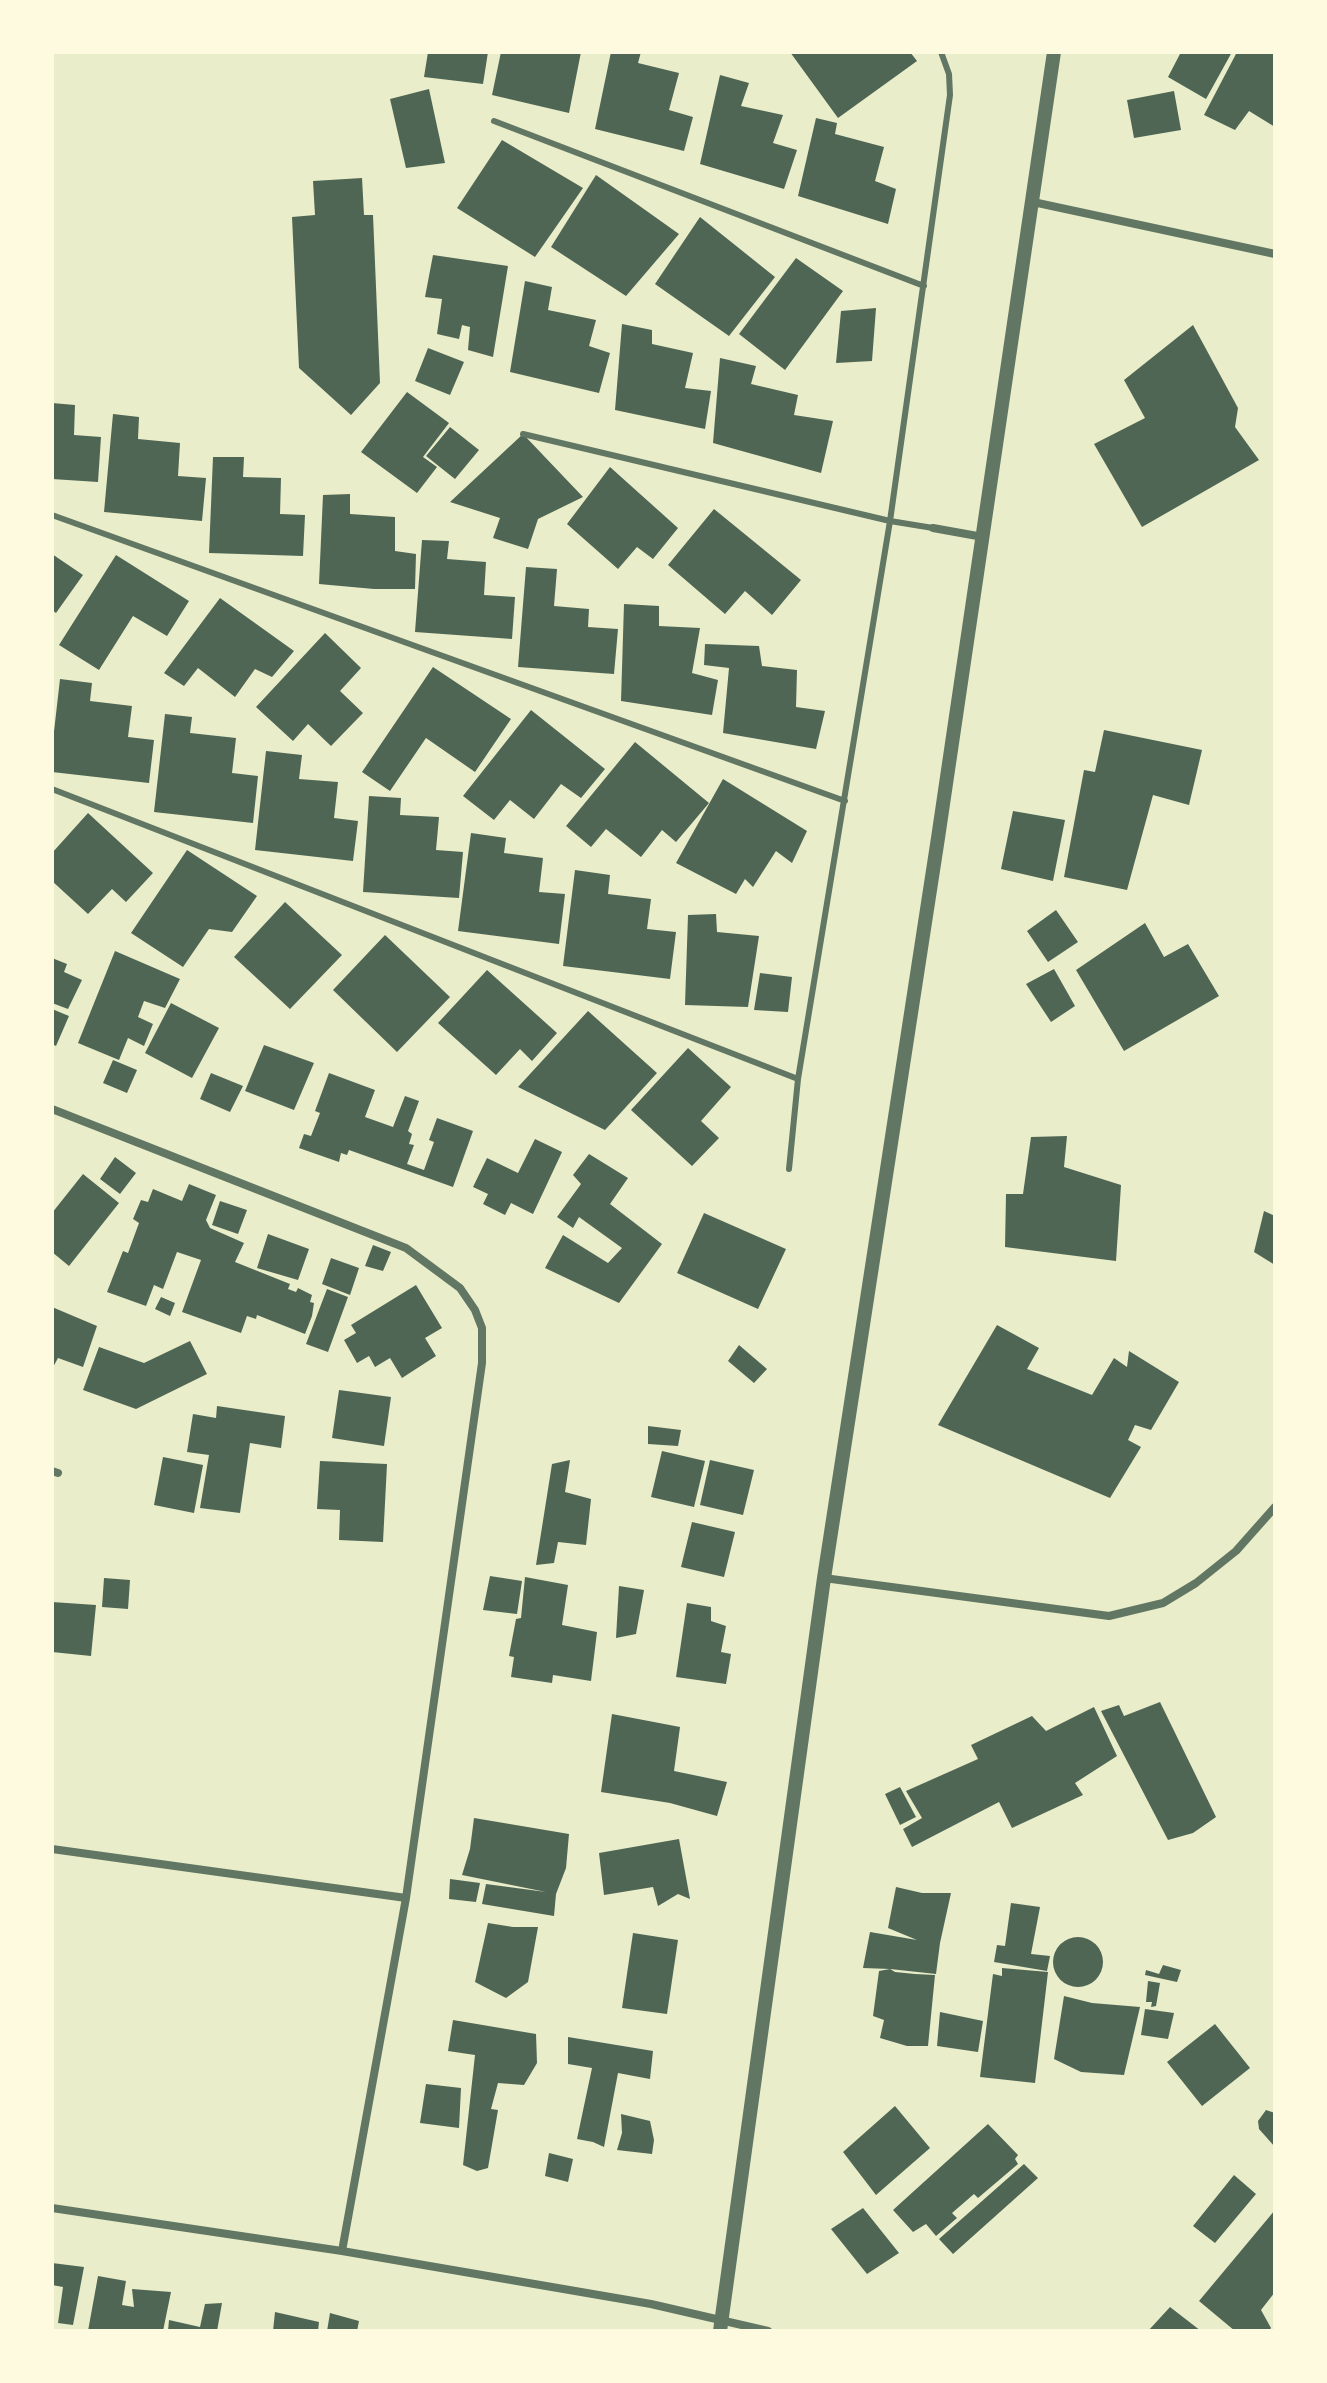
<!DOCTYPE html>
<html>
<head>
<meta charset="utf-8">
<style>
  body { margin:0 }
  #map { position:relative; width:1327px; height:2383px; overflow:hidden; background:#e9edc9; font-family:"Crimson Pro",serif }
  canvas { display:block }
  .frame { position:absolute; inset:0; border:54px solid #fefae0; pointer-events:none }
</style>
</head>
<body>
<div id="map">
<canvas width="1327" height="2383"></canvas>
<div class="frame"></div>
</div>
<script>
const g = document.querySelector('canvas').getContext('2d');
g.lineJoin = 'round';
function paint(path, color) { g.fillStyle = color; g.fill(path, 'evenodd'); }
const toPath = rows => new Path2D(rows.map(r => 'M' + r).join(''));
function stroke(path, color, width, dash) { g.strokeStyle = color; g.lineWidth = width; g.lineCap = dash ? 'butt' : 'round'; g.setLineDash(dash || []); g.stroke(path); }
paint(toPath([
  [428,52,488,52,483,84,424,77],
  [501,52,581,52,569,113,492,95],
  [611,52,641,52,638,63,679,73,669,110,693,117,684,151,595,129],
  [790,52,910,52,917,61,838,118],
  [1181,52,1232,52,1206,99,1168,77],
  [1237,52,1275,52,1275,127,1249,111,1235,130,1204,115],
  [720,75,749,83,741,106,783,115,773,143,797,150,784,189,700,164],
  [429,89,445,163,406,168,390,99],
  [1174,91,1181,130,1134,138,1127,100],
  [816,118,837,123,835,134,884,147,875,181,896,189,888,224,798,196],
  [502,140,583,188,535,257,457,208],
  [596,175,679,234,626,296,551,247],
  [362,178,364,215,373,215,380,383,351,415,299,368,292,217,315,215,313,181],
  [700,217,775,277,729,336,655,284],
  [433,255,508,266,493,357,468,350,470,327,462,325,459,339,437,334,442,299,425,297],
  [796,258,843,291,785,370,739,334],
  [525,281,552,287,548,310,596,320,589,346,610,353,599,393,510,372],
  [876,308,872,361,836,363,841,311],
  [622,324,652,330,652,344,693,353,685,388,711,391,705,429,615,410],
  [1193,325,1238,408,1235,427,1259,460,1142,527,1094,444,1145,418,1124,380],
  [428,348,464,362,450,395,415,381],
  [720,358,756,366,751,384,798,395,794,415,833,421,821,473,713,443],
  [407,392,449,423,423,457,437,467,417,493,361,452],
  [52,403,75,405,74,435,101,437,98,482,52,479],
  [113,414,139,417,138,439,180,443,178,476,206,478,202,521,104,512],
  [450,427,479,450,455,479,426,456],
  [523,434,583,497,538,519,528,549,493,538,500,518,450,502],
  [213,457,244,457,243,477,281,478,280,514,305,515,303,556,209,553],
  [610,467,678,528,653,559,637,547,618,569,567,524],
  [350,494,350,514,395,517,395,551,416,554,415,589,374,589,319,584,323,495],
  [714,509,801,580,772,615,745,591,725,614,668,565],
  [422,540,449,541,447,559,486,562,484,595,515,597,512,639,415,632],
  [52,554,83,575,56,613,52,610],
  [116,555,189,601,167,636,133,616,99,670,59,645],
  [526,567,557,569,554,606,589,609,588,627,618,629,614,674,518,667],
  [220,598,294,651,272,677,255,669,235,697,198,668,184,686,164,673],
  [624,604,659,606,659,626,700,628,692,673,718,680,712,715,621,701],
  [325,633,361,668,340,691,363,713,331,746,308,724,293,741,256,707],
  [705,644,759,646,762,666,797,670,796,707,825,711,816,749,723,733,729,668,704,665],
  [433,667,511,719,475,772,426,738,390,791,362,772],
  [60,679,92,683,90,701,132,706,128,737,154,740,149,783,52,772,52,749],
  [531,710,605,769,581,798,561,784,534,819,510,800,494,820,463,796],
  [165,714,192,717,190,733,236,738,232,773,258,776,253,823,154,812],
  [1104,730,1202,750,1189,805,1153,795,1127,890,1064,877,1084,770,1095,772],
  [635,742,709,803,676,842,662,830,641,857,606,829,591,847,566,826],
  [266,751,302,755,299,779,338,782,334,818,358,821,353,861,255,850],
  [723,779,807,831,792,863,776,851,753,887,745,879,736,894,676,863],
  [369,796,401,798,400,815,439,817,436,850,463,852,459,898,363,892],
  [1013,811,1065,820,1053,881,1001,869],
  [88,813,153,873,126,902,112,889,88,914,52,881,52,853],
  [471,833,506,838,504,853,543,858,539,892,565,894,559,944,458,931],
  [187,850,257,896,232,932,209,929,183,967,131,933],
  [575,870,610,875,608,894,651,899,647,929,676,932,670,979,563,966],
  [285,902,342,955,290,1009,234,957],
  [1056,910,1078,942,1048,962,1027,931],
  [716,914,717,932,759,936,748,1007,685,1005,688,915],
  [1145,923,1164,957,1188,944,1219,996,1124,1051,1076,970],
  [385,935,450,997,397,1052,333,990],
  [115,951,180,979,165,1008,144,1001,138,1017,153,1024,144,1046,128,1038,119,1060,78,1043],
  [52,958,67,964,64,972,82,980,68,1009,52,1003],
  [1054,969,1075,1006,1051,1022,1026,984],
  [487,970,557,1033,532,1061,520,1049,496,1075,438,1023],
  [760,973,792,977,788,1012,754,1010],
  [171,1003,219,1028,192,1078,145,1053],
  [52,1009,69,1016,56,1046,52,1044],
  [588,1011,657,1073,605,1130,518,1087],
  [264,1045,314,1063,294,1110,245,1091],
  [688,1048,731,1087,701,1121,719,1138,692,1166,631,1110],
  [113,1060,137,1070,127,1093,103,1083],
  [211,1073,243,1086,230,1112,200,1099],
  [329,1073,375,1090,365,1117,393,1127,405,1096,419,1101,408,1131,412,1134,409,1144,414,1145,407,1164,424,1170,434,1142,429,1140,437,1118,473,1131,453,1187,349,1150,347,1155,341,1153,339,1162,299,1148,304,1134,311,1136,320,1113,315,1111],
  [1067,1136,1064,1167,1121,1185,1116,1261,1005,1247,1006,1194,1023,1194,1031,1137],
  [535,1139,562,1152,533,1214,511,1203,505,1215,483,1204,488,1194,473,1187,487,1158,518,1173],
  [589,1154,628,1178,610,1204,662,1244,619,1303,545,1268,563,1235,608,1263,622,1248,579,1217,573,1228,557,1217,581,1184,573,1175],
  [115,1157,136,1173,120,1194,100,1179],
  [83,1174,119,1203,69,1266,52,1252,52,1213],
  [189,1184,216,1195,206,1220,210,1228,244,1243,235,1262,290,1284,288,1289,296,1292,298,1288,312,1295,310,1302,314,1303,312,1316,305,1334,257,1315,256,1319,247,1316,241,1333,182,1312,201,1260,177,1252,163,1289,154,1285,146,1306,107,1292,123,1251,128,1253,139,1223,133,1219,141,1200,148,1202,153,1189,182,1201],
  [220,1201,247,1210,238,1234,212,1225],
  [1264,1211,1275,1216,1275,1265,1254,1252],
  [704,1213,786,1249,758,1309,677,1273],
  [268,1234,309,1249,298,1280,257,1268],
  [373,1245,391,1252,383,1271,365,1266],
  [331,1258,359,1268,350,1295,322,1284],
  [416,1285,442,1328,425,1338,436,1356,402,1378,390,1358,375,1367,369,1356,357,1363,344,1340,356,1333,351,1325],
  [327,1289,348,1297,328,1352,306,1344],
  [161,1297,175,1303,170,1316,155,1309],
  [52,1307,97,1326,83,1367,58,1358,52,1369],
  [997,1325,1039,1348,1027,1369,1092,1395,1114,1358,1127,1367,1129,1351,1179,1382,1151,1430,1135,1425,1128,1440,1141,1447,1110,1498,938,1425],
  [190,1341,207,1374,136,1409,83,1390,99,1347,144,1363],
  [739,1345,767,1369,754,1383,728,1361],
  [339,1390,391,1397,384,1446,332,1438],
  [217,1406,285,1416,281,1448,250,1443,240,1513,200,1508,209,1455,187,1452,193,1414,216,1418],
  [648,1426,681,1430,678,1446,648,1444],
  [662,1451,705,1461,694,1507,651,1497],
  [163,1457,203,1465,194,1513,154,1505],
  [570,1460,565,1492,591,1499,586,1545,558,1542,554,1563,536,1565,552,1464],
  [710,1460,754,1470,743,1515,700,1505],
  [320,1461,387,1464,383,1542,339,1540,340,1510,317,1509],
  [692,1522,735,1532,724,1577,681,1567],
  [490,1576,522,1581,517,1614,483,1610],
  [525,1577,568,1585,562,1625,597,1632,591,1681,553,1675,552,1683,511,1677,514,1657,509,1656,516,1619,521,1618],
  [104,1578,130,1580,128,1609,102,1607],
  [619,1586,644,1590,636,1634,616,1638],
  [52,1602,96,1605,91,1656,52,1652],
  [687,1603,711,1607,711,1621,726,1626,721,1652,731,1654,726,1684,676,1677],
  [1160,1702,1216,1817,1193,1833,1168,1840,1101,1711,1119,1705,1124,1716],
  [1094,1707,1117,1756,1075,1783,1083,1795,1012,1828,999,1802,912,1847,903,1829,922,1818,906,1791,978,1759,971,1745,1032,1716,1046,1731],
  [612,1714,680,1727,674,1771,727,1782,717,1816,670,1803,601,1792],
  [900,1787,916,1817,900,1825,885,1794],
  [474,1818,569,1834,566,1868,556,1894,554,1916,482,1904,486,1884,546,1892,462,1875,470,1849],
  [679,1839,690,1899,678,1894,658,1906,653,1887,604,1895,599,1853],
  [450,1879,480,1883,476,1902,449,1899],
  [896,1887,922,1893,951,1893,940,1943,936,1974,890,1969,895,1972,915,1974,935,1975,928,2046,907,2046,880,2038,884,2020,873,2016,879,1971,890,1969,863,1968,870,1932,917,1940,888,1928],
  [1011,1903,1040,1907,1031,1954,1050,1956,1047,1971,994,1962,997,1945,1005,1946],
  [488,1923,513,1927,538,1927,528,1982,506,1998,475,1982],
  [633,1933,678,1940,667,2014,622,2008],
  '1053 1962a25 25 0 1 1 50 0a25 25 0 1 1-50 0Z',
  [1163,1965,1181,1970,1177,1982,1145,1975,1146,1970,1159,1974],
  [1002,1968,1048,1972,1035,2083,980,2077,993,1974,1002,1976],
  [1148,1981,1160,1983,1156,2006,1151,2007,1152,2002,1146,2002],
  [1064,1996,1092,2003,1140,2007,1124,2075,1081,2072,1054,2059],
  [1145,2009,1174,2013,1168,2039,1141,2035],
  [940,2012,983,2021,978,2052,937,2046],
  [453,2020,536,2034,537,2063,524,2085,498,2083,491,2109,498,2110,488,2168,477,2171,463,2165,475,2055,448,2051],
  [1215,2024,1250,2068,1202,2106,1167,2062],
  [568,2037,653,2051,650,2079,618,2073,604,2147,593,2142,577,2139,592,2068,568,2064],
  [426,2084,461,2088,459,2128,420,2123],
  [895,2106,930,2148,876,2195,843,2152],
  [1266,2110,1275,2113,1275,2147,1259,2129,1258,2121],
  [621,2114,650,2121,654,2140,652,2154,617,2150,622,2133],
  [988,2124,1018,2155,1015,2159,1018,2164,978,2198,974,2194,952,2213,957,2218,936,2236,926,2224,913,2232,893,2210],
  [549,2153,573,2159,568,2182,545,2176],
  [1024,2164,1038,2178,953,2254,939,2239],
  [1234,2175,1256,2194,1215,2243,1193,2226],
  [863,2208,899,2253,867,2274,831,2229],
  [1275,2210,1275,2292,1261,2310,1271,2328,1269,2331,1235,2331,1199,2301],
  [52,2263,84,2267,73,2325,58,2323,63,2287,52,2285],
  [98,2276,126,2281,122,2305,134,2307,132,2289,171,2292,163,2331,88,2331],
  [222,2303,217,2331,168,2331,169,2320,200,2327,205,2304],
  [1170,2307,1201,2331,1148,2331],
  [275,2312,319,2322,318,2331,273,2331],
  [330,2313,359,2321,357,2331,327,2331]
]), '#4f6655');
stroke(toPath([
  [494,121,924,286],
  [523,434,890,521,933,528],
  [52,515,845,801],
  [52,789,798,1079],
  [789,1169,798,1079,890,521,950,95,949,74,941,52]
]), '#617663', 6);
stroke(toPath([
  [1033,202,1275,254],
  [933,528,983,537],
  [52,1109,406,1248,460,1288,475,1310,482,1328,482,1363,406,1898,342,2251],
  [52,1471,58,1473],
  [824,1578,1109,1616,1163,1603,1196,1583,1236,1551,1275,1507],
  [52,1849,406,1898],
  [52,2208,342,2251,651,2304,768,2331]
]), '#617663', 8);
stroke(toPath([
  [720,2331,824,1578,938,838,1054,52]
]), '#617663', 14);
</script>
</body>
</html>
